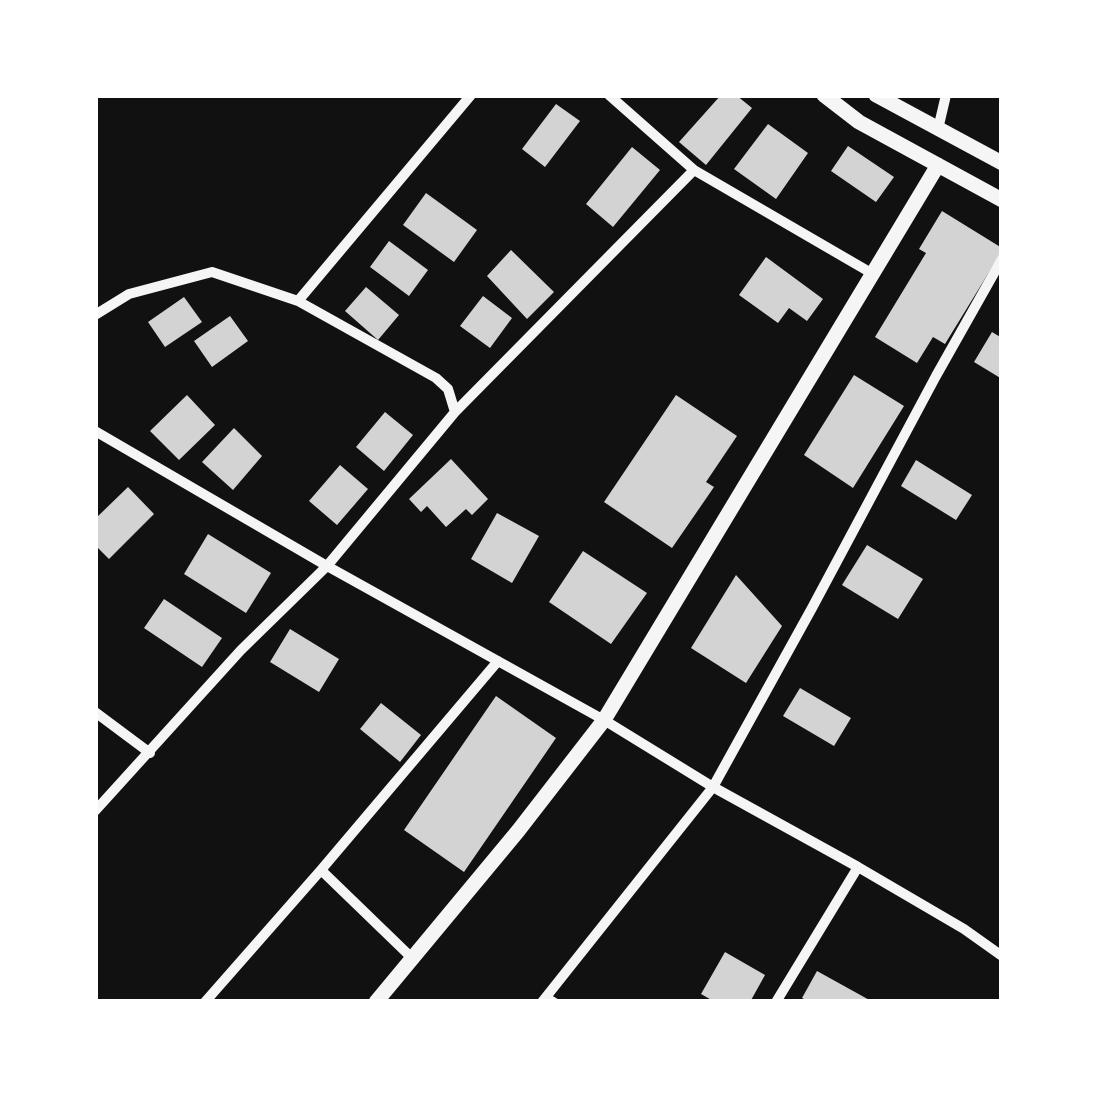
<!DOCTYPE html>
<html>
<head>
<meta charset="utf-8">
<style>
  body { margin:0 }
  #map { position:relative; width:1097px; height:1097px; overflow:hidden; background:#111; font-family:Karla,sans-serif }
  canvas { display:block }
  .frame { position:absolute; inset:0; border:98px solid #fff; pointer-events:none }
</style>
</head>
<body>
<div id="map">
<canvas width="1097" height="1097"></canvas>
<div class="frame"></div>
</div>
<script>
const g = document.querySelector('canvas').getContext('2d');
g.lineJoin = 'round';
function paint(path, color) { g.fillStyle = color; g.fill(path, 'evenodd'); }
const toPath = rows => new Path2D(rows.map(r => 'M' + r).join(''));
function stroke(path, color, width, dash) { g.strokeStyle = color; g.lineWidth = width; g.lineCap = dash ? 'butt' : 'round'; g.setLineDash(dash || []); g.stroke(path); }
paint(toPath([
  [721,95,736,95,752,108,706,165,679,142],
  [556,104,580,121,545,167,522,149],
  [768,124,808,153,776,199,734,169],
  [848,146,894,177,876,202,831,171],
  [632,147,660,170,613,227,586,204],
  [426,193,477,230,454,262,403,225],
  [942,211,1002,248,1002,251,945,344,933,337,917,363,875,337,926,253,919,249],
  [389,241,428,270,409,296,370,267],
  [511,250,554,292,527,319,487,276],
  [766,257,823,299,807,321,789,308,778,323,739,295],
  [366,287,399,315,378,340,345,311],
  [483,296,512,318,490,348,460,326],
  [184,297,202,322,165,347,148,322],
  [230,316,248,341,212,367,194,341],
  [992,332,1002,338,1002,379,974,362],
  [854,375,904,406,853,488,804,455],
  [187,395,215,425,179,460,150,431],
  [676,395,737,436,706,482,714,487,672,548,604,502],
  [385,412,413,435,384,471,356,447],
  [234,428,262,456,233,490,202,462],
  [451,459,488,499,472,515,466,509,446,527,427,506,421,512,409,499],
  [916,460,972,495,956,520,901,486],
  [340,465,368,489,337,525,309,501],
  [128,487,154,514,109,559,95,545,95,519],
  [497,513,539,536,512,583,471,559],
  [208,534,271,573,246,613,184,574],
  [867,545,923,579,898,619,842,585],
  [583,551,647,593,611,644,549,602],
  [736,575,782,626,746,683,691,648],
  [164,599,222,638,202,667,144,628],
  [290,629,339,659,319,692,270,662],
  [800,688,851,718,834,746,783,716],
  [496,696,556,738,464,872,404,830],
  [381,703,421,735,400,762,360,729],
  [725,952,765,975,750,1002,715,1002,701,994],
  [817,971,873,1002,810,1002,802,998]
]), '#d3d3d3');
stroke(toPath([
  [547,996,557,1002]
]), '#f5f5f5', 6);
stroke(toPath([
  [609,95,694,170,873,274],
  [938,129,946,95],
  [95,315,129,294,212,272,298,301],
  [455,412,694,170],
  [95,431,327,566,604,720,713,787,858,867,964,929,1002,956],
  [95,712,150,753],
  [95,811,241,650,327,566,455,412,448,389,436,378,298,301,471,95],
  [321,870,413,959],
  [205,1002,321,870,498,661],
  [542,1002,713,787,812,608,936,376,1002,259],
  [776,1002,858,867]
]), '#f5f5f5', 10);
stroke(toPath([
  [824,95,859,122,1002,200],
  [876,95,1002,163],
  [376,1002,518,831,604,720,938,165]
]), '#f5f5f5', 15);
</script>
</body>
</html>
